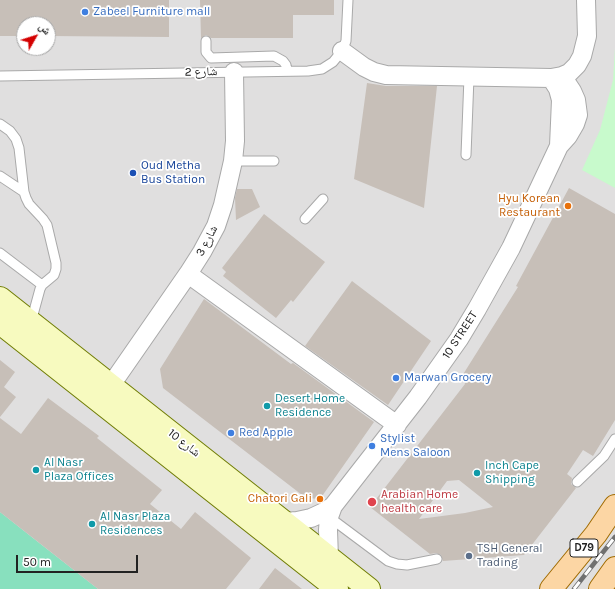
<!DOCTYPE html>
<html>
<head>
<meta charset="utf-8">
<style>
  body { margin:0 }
  #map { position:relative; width:615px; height:589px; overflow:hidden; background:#f2efe9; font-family:Karla,"Noto Naskh Arabic",sans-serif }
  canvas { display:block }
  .north { position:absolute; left:16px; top:16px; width:40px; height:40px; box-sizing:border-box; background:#fff; border:1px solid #a7a7a7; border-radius:50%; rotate:51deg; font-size:11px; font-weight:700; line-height:16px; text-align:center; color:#222 }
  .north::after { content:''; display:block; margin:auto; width:14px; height:18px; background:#d40000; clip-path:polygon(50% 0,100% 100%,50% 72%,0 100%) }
  .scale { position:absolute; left:16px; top:555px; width:122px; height:18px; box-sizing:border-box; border:2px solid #222; border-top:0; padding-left:5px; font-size:12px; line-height:14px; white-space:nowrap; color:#222; -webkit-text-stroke:3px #fff; paint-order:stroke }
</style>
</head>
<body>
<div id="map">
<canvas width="615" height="589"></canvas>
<div class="north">ش</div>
<div class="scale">50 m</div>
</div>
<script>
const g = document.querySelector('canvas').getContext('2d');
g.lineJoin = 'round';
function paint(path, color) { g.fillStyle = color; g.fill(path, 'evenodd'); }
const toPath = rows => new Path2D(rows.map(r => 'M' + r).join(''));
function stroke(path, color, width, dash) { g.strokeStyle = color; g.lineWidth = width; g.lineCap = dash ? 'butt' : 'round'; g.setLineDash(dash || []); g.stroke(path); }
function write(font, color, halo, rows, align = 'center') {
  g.font = font + ' Karla,"Noto Naskh Arabic",sans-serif'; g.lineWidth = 3.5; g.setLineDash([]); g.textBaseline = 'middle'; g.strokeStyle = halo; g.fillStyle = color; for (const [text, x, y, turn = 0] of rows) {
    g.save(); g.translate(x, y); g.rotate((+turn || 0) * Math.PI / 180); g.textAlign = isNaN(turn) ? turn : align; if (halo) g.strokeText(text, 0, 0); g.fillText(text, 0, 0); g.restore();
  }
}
paint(toPath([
  [0,0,615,0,615,589,0,589],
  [24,24,48,24,48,48,24,48]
]), '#e0dfdf');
paint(toPath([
  [615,48,615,188,582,170,600,130,613,80]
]), '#c8facc');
paint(toPath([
  [0,512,38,542,98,589,0,589]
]), '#88e0be');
paint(toPath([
  [0,0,169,0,169,37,48,36,48,24,24,24,24,36,0,36],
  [200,0,334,0,334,15,293,15,293,38,211,38,206,35,201,38],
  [367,83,386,86,437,86,424,208,354,179],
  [569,188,615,214,615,420,593,456,583,450,567,474,572,478,571,484,576,488,524,555,443,561,441,555,436,553,430,554,370,507,465,384,462,376,518,287,516,286],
  [459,480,493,507,465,513,419,519,447,481],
  [237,189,252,189,260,207,236,220,235,198],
  [264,214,325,262,293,302,291,300,276,318,223,276,226,272,222,268],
  [352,281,431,341,388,405,305,346],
  [204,299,291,364,293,363,374,422,320,499,306,498,163,388,160,369],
  [0,360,15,372,4,387,16,397,0,417],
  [48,398,99,436,97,438,162,490,150,504,181,529,195,512,251,558,226,589,98,589,0,512,0,418,21,434],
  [275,568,302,589,259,589]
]), '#c7bfb8');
const service = toPath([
  [206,41,206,52,211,58,274,56,283,61,286,65,287,71],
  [0,76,308,71,322,69,333,62,342,51,346,41,348,0],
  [0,124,10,131,16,139,19,148,24,192,26,198,29,204,43,219,47,225,56,263,56,269,54,275,42,285,40,289,31,322],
  [466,155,469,77],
  [233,161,274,161],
  [0,176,24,192],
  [305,219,323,199],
  [0,253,42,285],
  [577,482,604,456,615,439],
  [329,517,388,561,397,564,407,565,437,559]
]);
const minor = toPath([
  [342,51,364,67,374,72,386,75,551,78,562,76,569,73,577,65,582,56,587,36,586,0],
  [559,146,568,136,575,124,578,115,576,100,572,91,562,76],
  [188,274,397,425],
  [111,385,188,274,202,252,216,226,223,205,233,161,235,141,234,72],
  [283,522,297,521,311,518,324,512,333,506,418,397,459,339,477,309,511,248,559,146,561,100,558,89,551,78],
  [329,558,328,530,329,517,333,506]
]);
const secondary = toPath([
  [0,298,369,589],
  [0,323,337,589]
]);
const primary = toPath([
  [551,589,596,534,615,506],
  [600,589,615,568]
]);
stroke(service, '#a9a9a9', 11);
stroke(minor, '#a9a9a9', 20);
stroke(secondary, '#707d05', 24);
stroke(primary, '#a06b00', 24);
stroke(service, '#fff', 9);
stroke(minor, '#fff', 18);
stroke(secondary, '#f7fabf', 22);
stroke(primary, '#fcd6a4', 22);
const rail = toPath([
  [574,589,615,537]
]);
stroke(rail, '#707070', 4.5);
stroke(rail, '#fff', 3, [9]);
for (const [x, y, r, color] of [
  [85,12,4,"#3f7fe0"],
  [133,173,4,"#1a4fb4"],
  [568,206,4,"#e8710a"],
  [396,378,4,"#3f7fe0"],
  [267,406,4,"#0f9aa8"],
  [231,433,4,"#3f7fe0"],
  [372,446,4,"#3f7fe0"],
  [36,470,4,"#0f9aa8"],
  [477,473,4,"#0f9aa8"],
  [320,499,4,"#e8710a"],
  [372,502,5,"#e0444e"],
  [92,524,4,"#0f9aa8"],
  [469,556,4,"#5c6f8a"]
]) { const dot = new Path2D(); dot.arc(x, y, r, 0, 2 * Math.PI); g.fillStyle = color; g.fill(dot); stroke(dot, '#fff', 1.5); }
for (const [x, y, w] of [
  [584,548,28]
]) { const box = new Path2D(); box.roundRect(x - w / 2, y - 9, w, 18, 3); g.fillStyle = '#fff'; g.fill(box); stroke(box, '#222', 1); }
write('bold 11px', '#222', null, [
  ["D79",584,548]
]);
write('12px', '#366cbe', '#fff', [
  ["Zabeel Furniture mall",93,12],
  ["Marwan Grocery",404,378],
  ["Red Apple",239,433],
  ["Stylist",380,439],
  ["Mens Saloon",380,453]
], 'left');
write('12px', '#222', '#fff', [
  ["شارع 2",201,72,-1],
  ["شارع 3",207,241,-62],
  ["10 STREET",460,335,-57],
  ["شارع 10",184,443,38]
]);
write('12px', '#164399', '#fff', [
  ["Oud Metha",141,166],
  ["Bus Station",141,180]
], 'left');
write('12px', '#c56008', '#fff', [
  ["Hyu Korean",560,199],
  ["Restaurant",560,213],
  ["Chatori Gali",312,499]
], 'right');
write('12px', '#0d838f', '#fff', [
  ["Desert Home",275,399],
  ["Residence",275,413],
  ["Al Nasr",44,463],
  ["Plaza Offices",44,477],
  ["Inch Cape",485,466],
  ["Shipping",485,480],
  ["Al Nasr Plaza",100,517],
  ["Residences",100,531]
], 'left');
write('12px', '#be3a42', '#fff', [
  ["Arabian Home",381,495],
  ["health care",381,509]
], 'left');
write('12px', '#4e5e75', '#fff', [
  ["TSH General",477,549],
  ["Trading",477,563]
], 'left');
</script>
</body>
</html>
